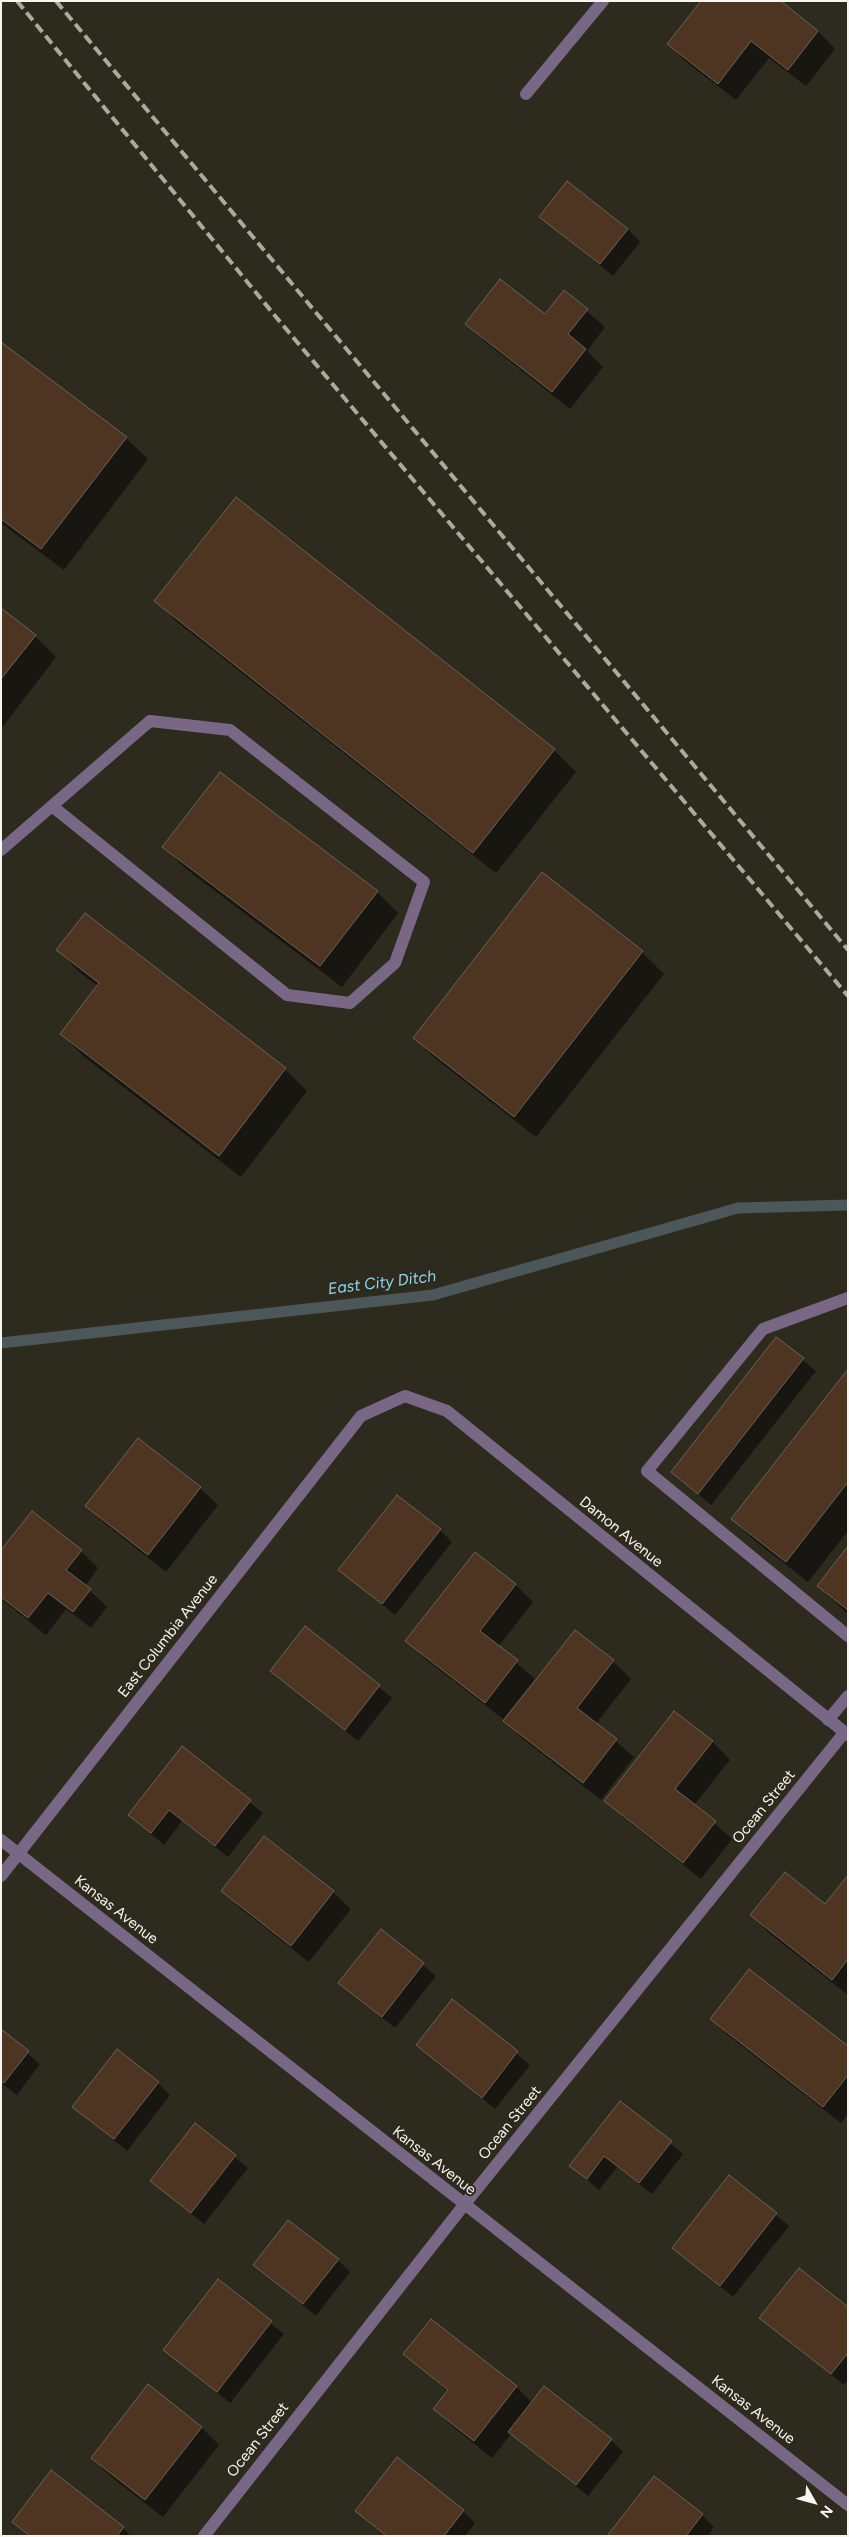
<!DOCTYPE html>
<html>
<head>
<meta charset="utf-8">
<style>
  body { margin:0 }
  #map { position:relative; width:849px; height:2537px; overflow:hidden; background:#2d2a1e; font-family:Figtree,sans-serif }
  canvas { display:block }
  .frame { position:absolute; inset:0; border:2px solid #f7f5ed; pointer-events:none }
  .north { position:absolute; left:789px; top:2477px; width:50px; height:50px; -webkit-text-stroke:4px #2d2a1e; paint-order:stroke; rotate:128deg; font-size:14px; font-weight:700; line-height:20px; text-align:center; color:#f7f5ed }
  .north::after { content:''; display:block; margin:auto; width:18px; height:22px; background:#f7f5ed; clip-path:polygon(50% 0,100% 100%,50% 72%,0 100%) }
</style>
</head>
<body>
<div id="map">
<canvas width="849" height="2537"></canvas>
<div class="frame"></div>
<div class="north">N</div>
</div>
<script>
const g = document.querySelector('canvas').getContext('2d');
g.lineJoin = 'round';
function paint(path, color) { g.fillStyle = color; g.fill(path, 'evenodd'); }
const toPath = rows => new Path2D(rows.map(r => 'M' + r).join(''));
function stroke(path, color, width, dash) { g.strokeStyle = color; g.lineWidth = width; g.lineCap = dash ? 'butt' : 'round'; g.setLineDash(dash || []); g.stroke(path); }
function write(font, color, halo, rows, align = 'center') {
  g.font = font + ' Figtree,sans-serif'; g.lineWidth = 4; g.setLineDash([]); g.textBaseline = 'middle'; g.strokeStyle = halo; g.fillStyle = color; for (const [text, x, y, turn = 0] of rows) {
    g.save(); g.translate(x, y); g.rotate((+turn || 0) * Math.PI / 180); g.textAlign = isNaN(turn) ? turn : align; if (halo) g.strokeText(text, 0, 0); g.fillText(text, 0, 0); g.restore();
  }
}
paint(toPath([
  [818,31,835,49,806,86,769,58,736,100,686,62,669,44],
  [541,217,628,229,640,242,613,276],
  [564,292,605,327,587,351,603,367,570,409,484,341,467,324,545,316],
  [1,343,126,438,148,459,64,570,1,523],
  [236,499,554,750,576,772,496,873,177,622,156,601],
  [1,610,35,636,56,657,1,729],
  [164,847,377,892,398,913,342,987,186,869],
  [85,915,285,1069,307,1091,241,1177,83,1056,62,1034,98,986,79,972,58,950],
  [642,952,664,974,536,1137,436,1059,414,1038],
  [777,1338,816,1371,711,1505,672,1472],
  [848,1371,848,1531,808,1582,754,1540,732,1519],
  [138,1439,200,1488,218,1505,166,1572,104,1523,86,1506],
  [440,1530,452,1542,395,1615,340,1570],
  [848,1548,848,1614,818,1586],
  [81,1551,98,1568,85,1586,107,1607,91,1628,66,1609,46,1635,1,1599,1,1552],
  [475,1553,516,1585,533,1602,498,1647,535,1679,503,1719,424,1658,407,1641],
  [306,1628,392,1698,358,1741,272,1671],
  [575,1631,613,1661,631,1679,596,1724,634,1757,601,1800,522,1738,505,1721],
  [675,1713,713,1742,730,1760,694,1805,732,1839,701,1879,624,1818,606,1801],
  [182,1747,263,1813,228,1857,182,1821,164,1845,130,1815],
  [848,1877,848,1995,769,1933,752,1915,825,1905],
  [222,1891,333,1892,351,1909,309,1962,240,1908],
  [381,1930,436,1976,395,2028,340,1983],
  [452,2001,530,2065,495,2109,417,2045],
  [712,2019,848,2048,848,2114,841,2123,729,2036],
  [1,2031,40,2064,17,2095,1,2083],
  [158,2083,170,2095,127,2151,74,2107],
  [620,2103,683,2154,652,2194,617,2167,599,2190,571,2166],
  [195,2125,248,2168,204,2224,151,2181],
  [729,2177,789,2226,733,2297,674,2248],
  [338,2260,350,2272,316,2316,254,2265],
  [219,2281,284,2334,230,2403,165,2349],
  [848,2308,848,2380,844,2385,761,2318],
  [431,2320,517,2387,532,2403,611,2440,623,2452,588,2496,511,2434,492,2458,452,2426,434,2409,448,2392,405,2354],
  [148,2386,202,2428,219,2445,163,2517,110,2476,92,2458],
  [357,2511,463,2511,475,2523,465,2536,386,2536],
  [702,2515,714,2527,708,2536,608,2536],
  [14,2522,123,2528,131,2536,28,2536]
]), '#0007');
stroke(toPath([
  [1,1343,433,1295,738,1208,848,1205]
]), '#4b5758', 11);
const building = toPath([
  [701,1,781,1,818,31,788,70,751,41,718,84,667,44,701,1],
  [567,181,628,229,600,264,539,217,567,181],
  [500,279,545,314,564,290,588,309,568,334,586,349,552,392,465,324,500,279],
  [1,342,127,437,41,549,1,519,1,342],
  [236,497,555,749,473,853,154,601,236,497],
  [1,608,36,635,1,679,1,608],
  [220,772,378,891,320,966,162,847,220,772],
  [542,872,643,951,514,1117,413,1038,542,872],
  [85,913,286,1068,219,1156,60,1034,99,983,56,950,85,913],
  [776,1337,804,1358,698,1494,671,1472,776,1337],
  [848,1369,848,1482,786,1562,731,1519,848,1369],
  [138,1438,201,1487,148,1555,85,1506,138,1438],
  [397,1495,441,1529,382,1604,338,1570,397,1495],
  [32,1511,82,1550,66,1570,91,1589,73,1612,48,1593,28,1618,1,1597,1,1550,32,1511],
  [848,1546,848,1610,817,1586,848,1546],
  [475,1552,516,1584,480,1631,518,1660,485,1703,405,1641,475,1552],
  [305,1626,380,1685,345,1730,270,1671,305,1626],
  [575,1630,614,1660,577,1708,617,1739,583,1783,503,1721,575,1630],
  [674,1711,713,1741,675,1789,716,1821,683,1863,604,1801,674,1711],
  [182,1746,251,1800,215,1846,169,1810,151,1833,128,1815,182,1746],
  [264,1836,334,1891,291,1946,221,1891,264,1836],
  [785,1872,825,1904,848,1875,848,1959,832,1980,750,1915,785,1872],
  [381,1929,424,1963,382,2017,338,1983,381,1929],
  [749,1969,848,2046,848,2075,823,2107,710,2019,749,1969],
  [452,1999,518,2051,482,2098,416,2045,452,1999],
  [1,2029,29,2051,4,2083,1,2081,1,2029],
  [117,2049,159,2082,114,2139,72,2107,117,2049],
  [620,2101,672,2141,639,2183,604,2156,587,2179,569,2166,620,2101],
  [195,2123,236,2155,191,2213,150,2181,195,2123],
  [729,2175,777,2213,720,2286,672,2248,729,2175],
  [288,2220,339,2259,303,2304,253,2265,288,2220],
  [799,2268,848,2307,848,2353,831,2374,759,2318,799,2268],
  [218,2279,272,2321,217,2392,163,2350,218,2279],
  [431,2319,517,2386,474,2441,433,2409,448,2390,403,2354,431,2319],
  [148,2384,202,2427,145,2500,91,2458,148,2384],
  [544,2386,612,2439,576,2485,508,2432,544,2386],
  [397,2457,464,2510,444,2536,387,2536,355,2511,397,2457],
  [51,2470,124,2527,117,2536,30,2536,12,2522,51,2470],
  [654,2476,703,2514,686,2536,607,2536,654,2476]
]);
paint(building, '#4e3521');
stroke(building, '#6e6259', 1);
stroke(toPath([
  [1,850,150,721,230,730,424,882,395,963,350,1003,287,995,52,806],
  [848,1298,763,1329,647,1471,848,1636],
  [828,1720,848,1696]
]), '#786886', 12);
stroke(toPath([
  [526,94,603,1],
  [1,1840,848,2505],
  [1,1876,361,1416,405,1396,447,1411,848,1735],
  [204,2536,464,2205,844,1733]
]), '#786886', 12);
stroke(toPath([
  [17,1,276,317,848,996],
  [56,1,848,950]
]), '#aca9a0', 4, [10, 5]);
write('15px', '#f7f5ed', '#2d2a1e', [
  ["Damon Avenue",621,1532,39],
  ["East Columbia Avenue",168,1636,-52],
  ["Ocean Street",764,1807,-51],
  ["Kansas Avenue",116,1910,38],
  ["Ocean Street",510,2123,-51],
  ["Kansas Avenue",434,2161,38],
  ["Kansas Avenue",753,2410,38],
  ["Ocean Street",258,2440,-52]
]);
write('italic 16px', '#8cd5ea', '#2d2a1e', [
  ["East City Ditch",382,1283,-7]
]);
</script>
</body>
</html>
